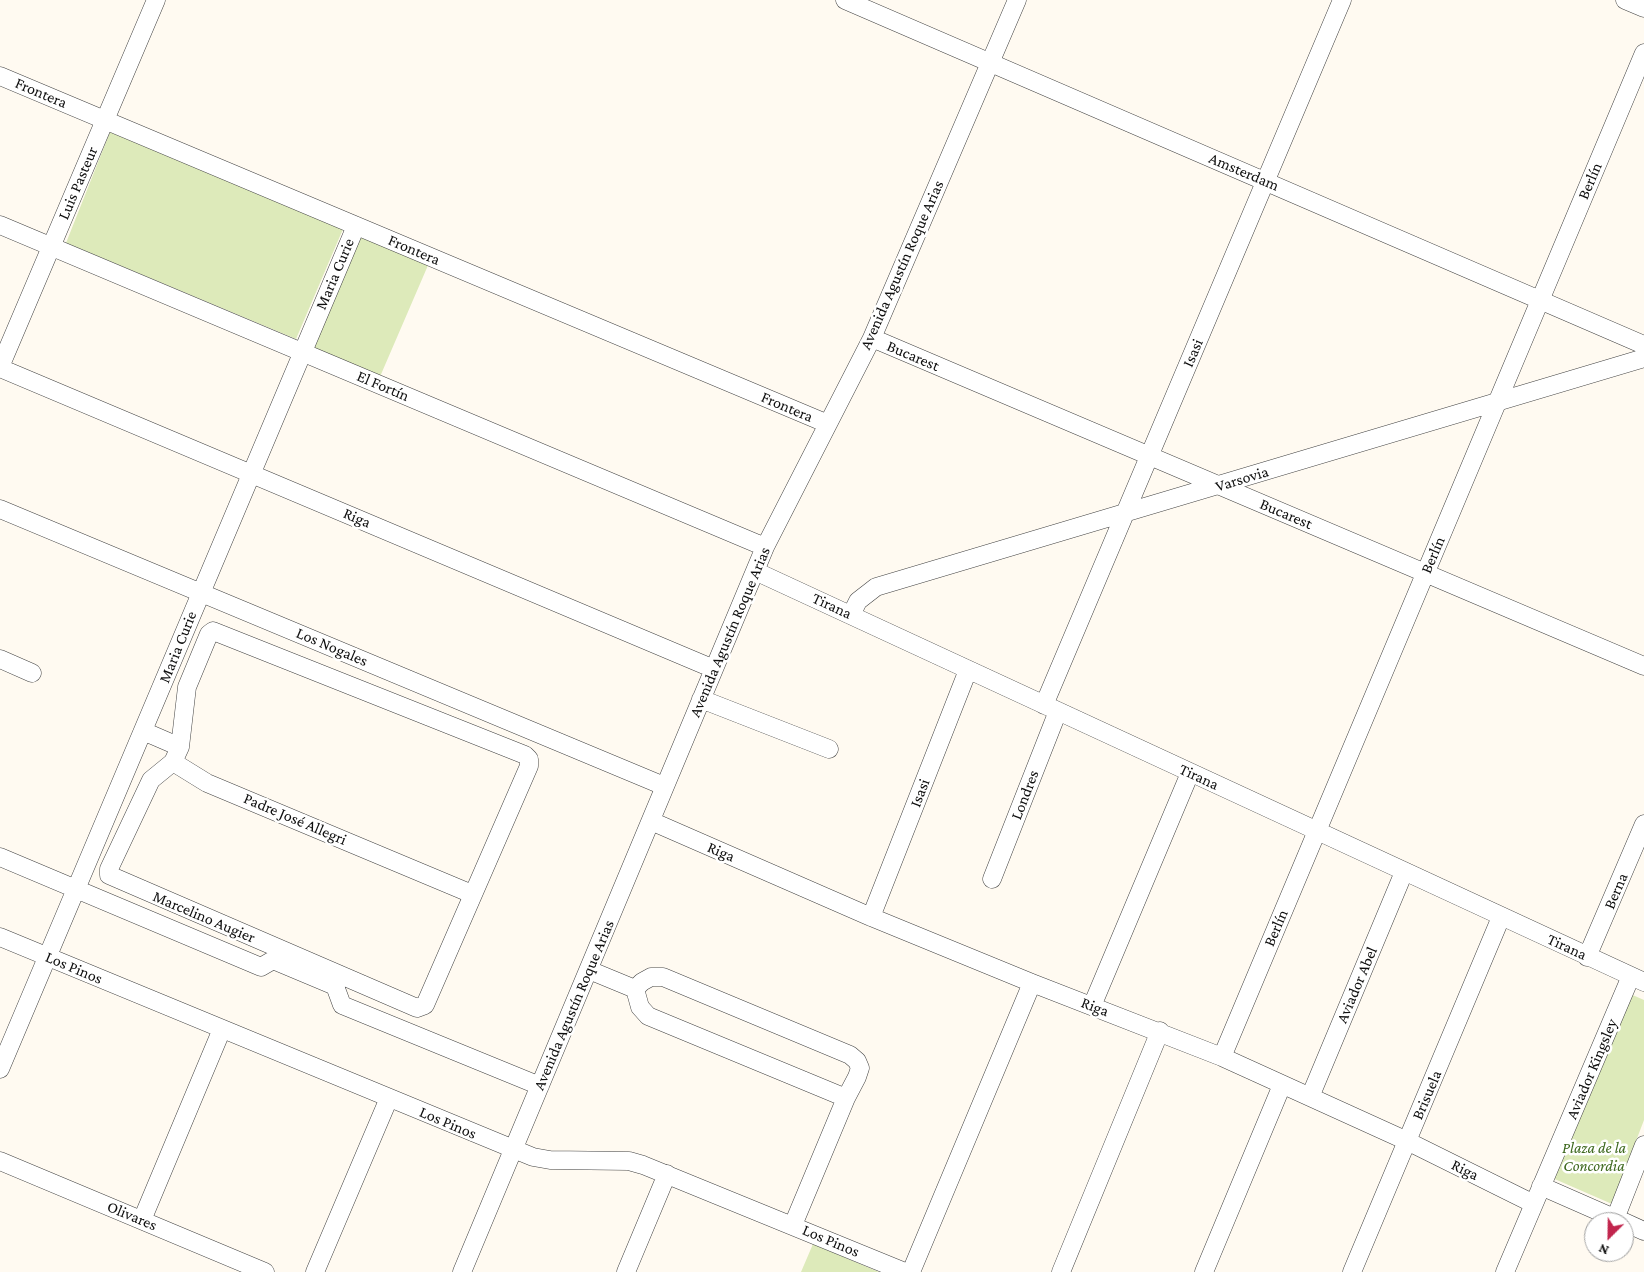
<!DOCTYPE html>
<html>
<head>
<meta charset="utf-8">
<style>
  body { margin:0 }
  #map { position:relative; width:1644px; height:1272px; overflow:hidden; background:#fffaf1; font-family:"Crimson Pro",serif }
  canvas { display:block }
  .north { position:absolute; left:1584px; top:1212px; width:50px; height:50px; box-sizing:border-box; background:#fff; border:1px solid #9f9f9f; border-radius:50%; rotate:203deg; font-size:14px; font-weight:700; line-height:20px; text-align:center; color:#0f0f0f }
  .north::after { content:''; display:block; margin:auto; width:18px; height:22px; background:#c1254d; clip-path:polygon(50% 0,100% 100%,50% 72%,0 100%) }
</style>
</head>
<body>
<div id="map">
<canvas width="1644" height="1272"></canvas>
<div class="north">N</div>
</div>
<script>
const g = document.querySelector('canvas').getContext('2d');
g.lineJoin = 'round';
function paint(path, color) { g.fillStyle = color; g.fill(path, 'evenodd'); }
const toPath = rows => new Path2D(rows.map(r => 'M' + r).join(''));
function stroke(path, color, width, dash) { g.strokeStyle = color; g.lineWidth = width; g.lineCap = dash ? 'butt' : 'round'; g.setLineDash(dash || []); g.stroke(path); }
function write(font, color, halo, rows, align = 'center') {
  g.font = font + ' "Crimson Pro",serif'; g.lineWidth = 5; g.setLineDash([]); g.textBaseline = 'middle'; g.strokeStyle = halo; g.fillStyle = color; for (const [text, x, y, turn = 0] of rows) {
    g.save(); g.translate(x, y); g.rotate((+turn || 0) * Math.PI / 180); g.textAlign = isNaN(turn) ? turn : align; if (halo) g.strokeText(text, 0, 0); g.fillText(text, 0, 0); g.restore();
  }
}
paint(toPath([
  [110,132,343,229,296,339,66,243],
  [361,233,429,263,379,379,311,349],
  [1628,993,1644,1000,1644,1120,1612,1204,1550,1177],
  [813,1244,879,1272,801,1272]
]), '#ddeaba');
const minor = toPath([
  [845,0,1644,345],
  [1625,0,1644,8],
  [0,76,828,424],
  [0,225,765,547],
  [872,338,1644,666],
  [0,367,156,0],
  [0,368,714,669],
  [0,509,664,786],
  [755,571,1644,982],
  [851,615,858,601,876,587,1644,358],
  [0,659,32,673],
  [701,699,829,749],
  [1044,705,1342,0],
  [143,731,180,747,173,762,207,783,472,894],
  [173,762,151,780,109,869,109,875,417,1008,425,1005,529,766,529,759,525,755,213,631,209,634,187,687,180,747],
  [651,821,871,917,1032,983,1222,1057,1407,1141,1534,1204],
  [0,857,261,967,273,960,335,986,342,1005,540,1086],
  [992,879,1058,711],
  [871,917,968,670],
  [0,937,533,1157,550,1160,629,1161,643,1165,905,1272],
  [1587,957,1644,824],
  [589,970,635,989],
  [635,989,642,982,651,977,663,977,850,1055,857,1061,860,1068,857,1077,846,1098,793,1225],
  [635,989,640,1007,648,1016,846,1098],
  [1092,1006,1190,773],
  [1222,1057,1644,53],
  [0,1069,356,226],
  [1310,1097,1404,872],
  [0,1161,265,1272],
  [1541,1186,1623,1222],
  [1615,1219,1644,1145],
  [142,1220,222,1029],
  [1624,1222,1644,1231],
  [315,1272,389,1098],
  [462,1272,765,547,872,338,1017,0],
  [626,1272,667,1174],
  [911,1272,1032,983],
  [1061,1272,1160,1031],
  [1204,1272,1282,1085],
  [1352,1272,1501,917],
  [1505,1272,1631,976]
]);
stroke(minor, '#424242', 19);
stroke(minor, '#fff', 18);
write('16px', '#0f0f0f', '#fff', [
  ["Frontera",41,93,23],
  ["Amsterdam",1244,172,23],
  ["Berlín",1590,181,-67],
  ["Luis Pasteur",78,183,-67],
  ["Frontera",414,250,23],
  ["Avenida Agustín Roque Arias",902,265,-66],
  ["Maria Curie",335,274,-67],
  ["Isasi",1193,353,-67],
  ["Bucarest",913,356,23],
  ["El Fortín",383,386,23],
  ["Frontera",787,407,23],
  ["Varsovia",1242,479,-17],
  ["Bucarest",1286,514,23],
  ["Riga",357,518,23],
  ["Berlín",1433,555,-67],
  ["Tirana",832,606,25],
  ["Avenida Agustín Roque Arias",730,632,-67],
  ["Maria Curie",178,647,-68],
  ["Los Nogales",332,647,23],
  ["Tirana",1199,777,25],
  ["Isasi",920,793,-69],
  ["Londres",1025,795,-69],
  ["Padre José Allegri",295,819,23],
  ["Riga",721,852,23],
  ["Berna",1616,891,-67],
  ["Marcelino Augier",204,917,23],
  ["Berlín",1276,928,-67],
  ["Tirana",1567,947,25],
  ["Los Pinos",74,968,23],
  ["Aviador Abel",1357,985,-67],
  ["Avenida Agustín Roque Arias",574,1005,-67],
  ["Riga",1095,1007,21],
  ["Aviador Kingsley",1592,1069,-67],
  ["Brisuela",1427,1095,-67],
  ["Los Pinos",448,1123,23],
  ["Riga",1465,1170,26],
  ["Olivares",132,1216,23],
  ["Los Pinos",831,1241,23]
]);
write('italic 16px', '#3d681e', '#fff', [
  ["Plaza de la",1594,1148],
  ["Concordia",1594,1166]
]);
</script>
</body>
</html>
